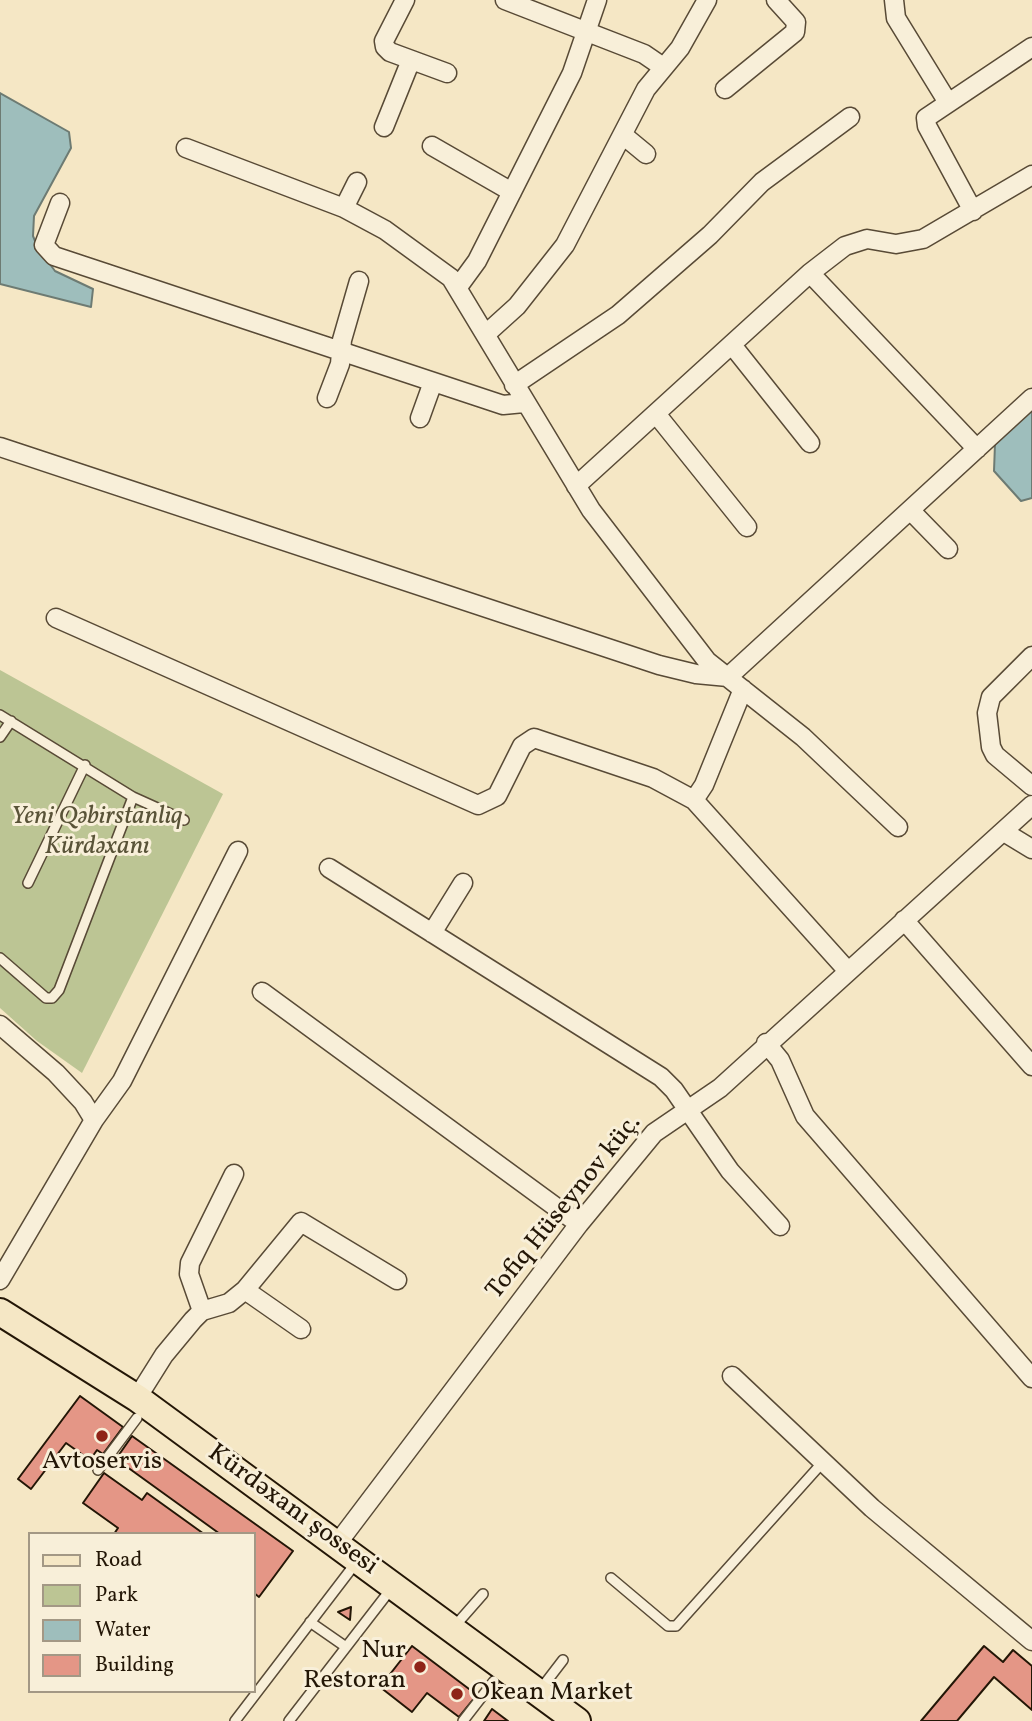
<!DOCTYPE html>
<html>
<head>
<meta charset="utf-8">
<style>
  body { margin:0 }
  #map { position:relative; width:1032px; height:1721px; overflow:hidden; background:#f5e7c5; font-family:Vollkorn,serif }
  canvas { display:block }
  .legend { position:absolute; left:28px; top:1532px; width:228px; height:161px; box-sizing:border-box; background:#f8efd9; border:2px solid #a39885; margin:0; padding:9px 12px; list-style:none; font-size:21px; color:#231606 }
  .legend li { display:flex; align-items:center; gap:14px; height:35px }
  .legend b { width:35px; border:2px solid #a39885 }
</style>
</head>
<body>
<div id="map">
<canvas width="1032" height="1721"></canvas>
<ul class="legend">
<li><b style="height:9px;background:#f5e7c5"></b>Road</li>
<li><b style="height:19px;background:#bcc594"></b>Park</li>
<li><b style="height:19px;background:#9ebebc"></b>Water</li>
<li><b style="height:19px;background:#e49686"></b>Building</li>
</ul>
</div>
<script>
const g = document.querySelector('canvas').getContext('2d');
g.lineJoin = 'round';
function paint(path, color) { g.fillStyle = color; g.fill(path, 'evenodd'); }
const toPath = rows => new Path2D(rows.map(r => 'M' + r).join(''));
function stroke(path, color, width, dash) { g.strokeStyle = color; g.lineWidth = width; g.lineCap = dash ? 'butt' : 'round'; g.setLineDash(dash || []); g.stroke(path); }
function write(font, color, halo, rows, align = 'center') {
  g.font = font + ' Vollkorn,serif'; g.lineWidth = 6; g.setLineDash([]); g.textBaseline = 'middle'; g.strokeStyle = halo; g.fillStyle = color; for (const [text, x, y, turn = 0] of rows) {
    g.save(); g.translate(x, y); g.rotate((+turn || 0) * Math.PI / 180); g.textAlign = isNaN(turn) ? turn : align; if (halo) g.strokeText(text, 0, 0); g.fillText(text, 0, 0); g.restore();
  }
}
paint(toPath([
  [0,670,223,794,82,1073,37,1041,0,1008]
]), '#bcc594');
const water = toPath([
  [0,93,69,132,71,148,34,216,33,236,38,248,55,271,93,289,91,307,0,284,0,93],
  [1032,409,1032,498,1021,501,994,471,995,444,1032,409]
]);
paint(water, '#9ebebc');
stroke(water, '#6d7b73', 2);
const building = toPath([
  [80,1396,123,1427,103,1454,97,1450,90,1460,66,1443,31,1489,18,1479,80,1396],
  [132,1436,293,1551,259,1597,254,1593,254,1534,220,1534,116,1459,132,1436],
  [104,1473,142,1500,147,1493,204,1534,114,1534,118,1528,83,1503,104,1473],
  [351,1607,350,1620,338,1612,351,1607],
  [412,1646,477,1695,459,1717,427,1693,412,1712,380,1687,412,1646],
  [984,1646,1003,1662,1013,1650,1032,1666,1032,1710,994,1677,957,1721,921,1721,984,1646],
  [492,1709,508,1721,484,1721,492,1709]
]);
paint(building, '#e49686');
stroke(building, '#231606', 2);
const lane = toPath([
  [0,715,133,797,184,820],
  [0,737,11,721],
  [28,883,85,765],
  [0,958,46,998,52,998,59,990,133,797],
  [98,1470,137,1418],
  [611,1578,668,1626,676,1626,823,1462],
  [310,1622,346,1647],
  [454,1627,483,1594],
  [540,1690,563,1660],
  [235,1721,355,1564],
  [289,1721,391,1589],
  [463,1721,494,1681]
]);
const street = toPath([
  [405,0,384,41,385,47,390,52,447,73],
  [505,0,644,54,663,67],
  [894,0,896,18,947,101],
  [725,89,795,32,796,22,776,0],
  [384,127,411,60],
  [623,135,646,154],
  [432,146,512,192],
  [186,148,344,208,385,230,451,278,591,510,707,661,803,737,898,827],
  [60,203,44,245,54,256,503,405,524,403],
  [344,208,357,182],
  [973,211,927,126,926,118,1032,47],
  [810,273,977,449],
  [458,287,477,261,572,73,597,0],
  [486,334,517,306,565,245,646,89,680,48,707,0],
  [732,345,810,443],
  [514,385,618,315,710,235,762,182,850,117],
  [327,398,340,364,342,340,359,281],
  [657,415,747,527],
  [420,418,433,382],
  [0,447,659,665,696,674,728,677,1032,398],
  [576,486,810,273,845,246,867,239,896,244,923,239,1032,175],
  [910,510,948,549],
  [56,618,478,805,497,796,522,746,534,738,653,778,694,800,847,970],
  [1032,656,991,697,987,713,991,747,995,755,1032,786],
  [694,800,704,785,743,689],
  [1004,832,1032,849],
  [329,868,661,1077,674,1090,730,1171,780,1226],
  [904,920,1032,1066],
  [432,933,463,883],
  [262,992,579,1224],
  [0,1025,56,1073,83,1102,94,1120,0,1280],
  [766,1043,780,1060,805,1116,1032,1378],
  [94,1120,122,1081,238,851],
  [245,1290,301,1329],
  [202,1311,189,1274,190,1263,234,1174],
  [732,1376,872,1508,1032,1641],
  [137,1398,164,1355,193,1320,202,1311,229,1303,245,1290,301,1222,397,1280],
  [337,1544,579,1224,654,1133,720,1088,1032,805]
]);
const primary = toPath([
  [0,1312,137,1398,577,1721]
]);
stroke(lane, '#584a36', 12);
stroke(street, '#584a36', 21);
stroke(primary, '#231606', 30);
stroke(lane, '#f8efd9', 9);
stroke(street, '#f8efd9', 18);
stroke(primary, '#f5e7c5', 26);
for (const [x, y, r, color] of [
  [102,1436,7,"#8f2418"],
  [420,1667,7,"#8f2418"],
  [457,1694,7,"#8f2418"]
]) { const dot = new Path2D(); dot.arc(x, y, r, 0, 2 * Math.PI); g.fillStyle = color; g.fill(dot); stroke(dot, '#f8efd9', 2.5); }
write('italic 26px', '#595338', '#f8efd9', [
  ["Yeni Qəbirstanlıq",97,818],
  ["Kürdəxanı",97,848]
]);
write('26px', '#231606', '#f8efd9', [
  ["Tofiq Hüseynov küç.",565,1208,-51],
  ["Kürdəxanı şossesi",292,1511,36]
]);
write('26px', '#231606', '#f8efd9', [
  ["Avtoservis",102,1463],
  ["Nur",406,1652,"right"],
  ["Restoran",406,1682,"right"],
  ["Okean Market",471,1694,"left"]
]);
</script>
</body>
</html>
